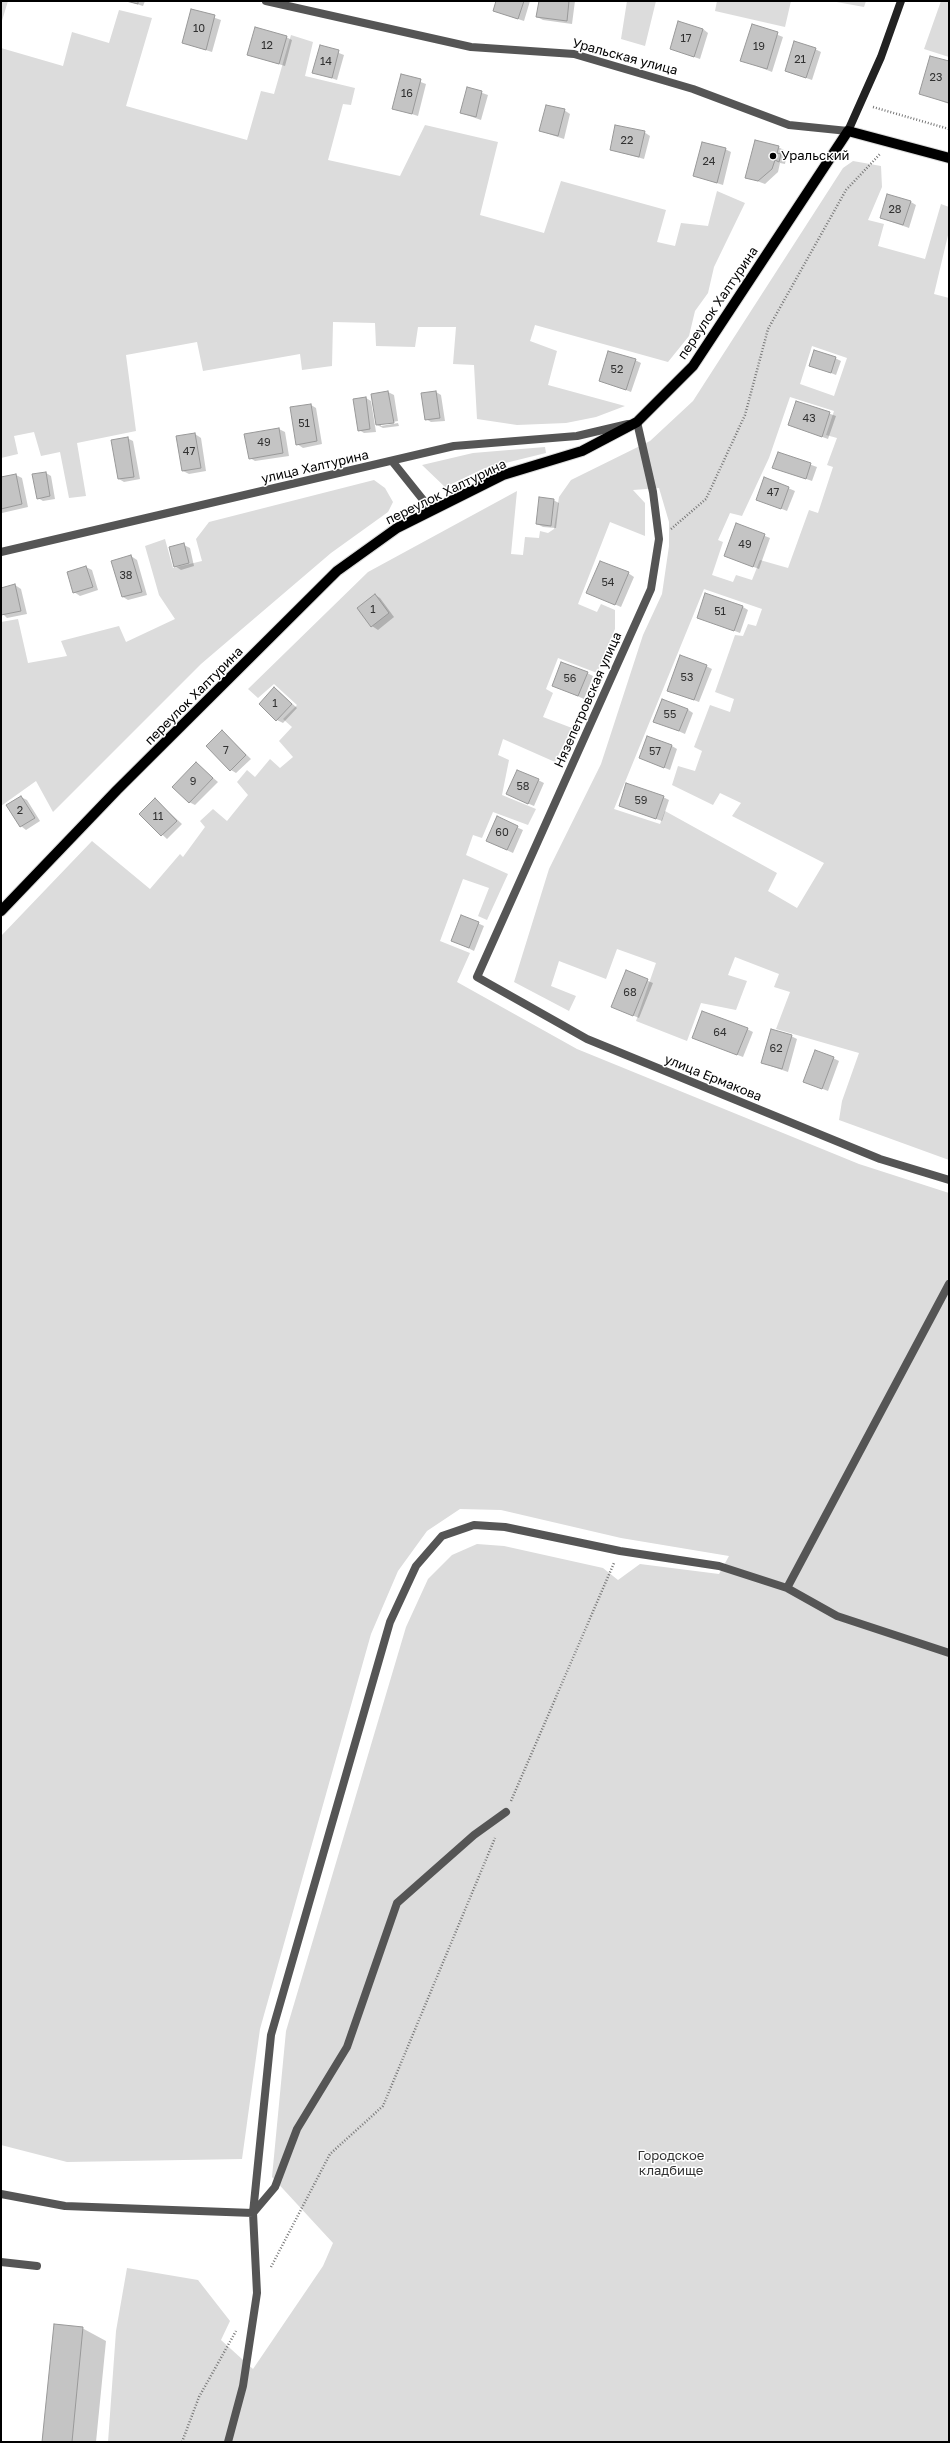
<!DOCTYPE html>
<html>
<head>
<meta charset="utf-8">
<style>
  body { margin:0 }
  #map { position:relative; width:950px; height:2443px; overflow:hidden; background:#fff; font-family:"Golos Text",sans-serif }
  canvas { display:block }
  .frame { position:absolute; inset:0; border:2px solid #000; pointer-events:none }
</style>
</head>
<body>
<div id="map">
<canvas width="950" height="2443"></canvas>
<div class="frame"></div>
</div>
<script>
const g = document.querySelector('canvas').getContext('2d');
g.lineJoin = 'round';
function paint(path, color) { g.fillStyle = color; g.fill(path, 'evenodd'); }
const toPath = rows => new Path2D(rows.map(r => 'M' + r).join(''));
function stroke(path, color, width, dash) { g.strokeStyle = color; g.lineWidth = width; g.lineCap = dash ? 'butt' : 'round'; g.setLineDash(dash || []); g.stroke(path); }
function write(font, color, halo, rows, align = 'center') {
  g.font = font + ' "Golos Text",sans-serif'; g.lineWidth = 3; g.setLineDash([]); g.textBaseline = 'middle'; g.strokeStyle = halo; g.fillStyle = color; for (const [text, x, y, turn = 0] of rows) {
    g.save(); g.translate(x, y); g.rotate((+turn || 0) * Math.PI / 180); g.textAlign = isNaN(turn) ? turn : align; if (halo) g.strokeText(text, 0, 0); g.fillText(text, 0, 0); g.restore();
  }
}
paint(toPath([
  [1,1,8,1,1,24],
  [627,1,656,1,645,46,621,39],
  [717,1,791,1,785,27,715,11],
  [831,1,866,1,864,7],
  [941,1,949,1,949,57,924,49],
  [119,10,152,18,126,106,247,140,261,91,274,94,291,35,313,42,305,76,355,88,351,105,343,104,328,160,400,176,425,125,498,142,480,215,544,233,561,181,666,210,657,242,675,246,681,223,708,226,717,191,745,203,714,267,708,293,695,311,689,336,668,362,535,325,530,341,557,351,548,385,625,406,596,417,566,423,517,425,477,419,474,365,453,364,456,327,418,327,415,347,376,346,375,323,333,322,332,366,302,370,300,354,203,371,197,342,126,355,136,431,77,443,86,496,69,498,60,452,41,456,34,432,14,436,18,454,1,458,1,48,63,66,72,32,109,43],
  [853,161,881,166,882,187,868,220,884,224,878,246,925,259,941,204,949,207,949,231,934,294,949,298,949,1160,839,1120,842,1101,859,1053,776,1029,790,992,774,987,779,974,735,957,728,975,747,981,736,1010,701,1003,687,1041,636,1021,656,963,617,949,606,979,559,961,551,986,576,996,569,1011,514,982,549,869,601,764,643,635,662,594,669,546,669,522,659,488,633,490,645,503,645,536,610,522,578,604,597,612,601,604,615,610,615,629,597,673,558,658,546,689,553,693,543,717,572,728,555,762,503,739,498,755,509,760,502,795,536,809,528,825,493,812,482,838,473,835,466,855,508,874,487,920,478,916,489,888,463,879,440,941,470,953,457,982,577,1049,859,1164,949,1193,949,2442,108,2442,116,2331,127,2268,198,2280,230,2321,221,2340,253,2369,323,2266,333,2243,272,2177,286,2031,406,1627,428,1579,452,1555,477,1544,504,1546,603,1568,618,1580,640,1564,719,1574,729,1556,621,1538,501,1510,460,1509,427,1531,398,1571,371,1634,260,2029,242,2159,67,2162,1,2145,1,936,92,841,150,889,180,854,183,857,205,827,200,821,213,809,227,821,248,795,237,782,247,770,255,777,270,759,280,768,293,757,279,741,292,727,283,719,297,705,274,684,258,698,248,689,368,572,517,491,511,554,523,555,525,537,539,538,540,531,548,533,554,529,559,497,571,480,650,441,693,401,843,168],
  [812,346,847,358,834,396,800,384],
  [790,397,834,411,826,435,837,438,827,465,833,467,818,513,809,510,788,568,760,560,752,580,736,575,733,582,712,575,723,542,718,540,730,513,742,516,769,458],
  [704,589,762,609,756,626,748,624,743,636,735,635,715,692,734,699,730,712,710,705,694,747,702,751,695,771,678,766,672,785,713,805,720,793,741,803,732,816,824,863,797,908,768,891,777,873,665,811,660,824,614,809],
  [545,447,546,453,485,468,445,487,422,465,473,453],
  [374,480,385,488,393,502,388,512,331,553,201,664,53,812,36,781,1,806,1,622,18,619,28,663,67,656,61,641,119,626,126,642,175,619,159,595,145,546,165,539,173,568,202,561,196,539,209,522]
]), '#dcdcdc');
paint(toPath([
  [127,1,145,1,143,6],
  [497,1,530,1,524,21,494,11],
  [540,1,575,1,572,24,543,20,537,17],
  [192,10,221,20,212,52,183,43],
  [753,25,783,37,772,72,742,60],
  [703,29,708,33,700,59,671,49],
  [286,37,292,40,285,66,248,55],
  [321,46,344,55,337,80,313,72],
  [815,49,821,52,812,80,786,71],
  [949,62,949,104,920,93],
  [402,75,426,84,418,116,393,108],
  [468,88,488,95,481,120,461,113],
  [564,110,570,114,564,139,540,131],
  [644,132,650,136,644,159,611,150],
  [778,147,784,150,783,156,786,158,785,164,780,163,778,172,765,184,746,177],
  [725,149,731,152,723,185,694,176],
  [911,202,916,205,909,228,881,218],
  [835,358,841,361,836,375,810,365],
  [635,360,641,363,631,392,600,380],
  [388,392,394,395,398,421,381,424,381,426,398,423,399,426,383,428,377,425],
  [436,392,441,395,445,421,431,422,426,419],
  [366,398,371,401,376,432,364,433,359,430],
  [797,402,836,416,828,439,789,425],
  [311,405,316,408,322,444,303,448,297,444],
  [279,429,285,432,289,456,255,461,250,458],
  [195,434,201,438,206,471,189,474,183,471,178,437],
  [127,438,133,441,140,479,124,482,119,479],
  [778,453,817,467,812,481,773,467],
  [46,473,51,476,55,499,43,501,38,498],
  [16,475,22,478,28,507,2,513,1,478],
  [765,478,795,491,787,511,757,499],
  [553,500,559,503,556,528,543,527,537,524],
  [737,525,770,538,759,569,725,556],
  [184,545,190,548,194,566,181,570,175,566],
  [131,556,137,560,147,595,128,600,123,597],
  [86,567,92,570,98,590,80,596,74,592],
  [628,573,634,577,621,607,593,595],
  [15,585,21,589,27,614,7,618,1,612,1,589],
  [375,595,380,598,394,617,378,630,372,626,358,608],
  [743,607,748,610,740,633,698,617],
  [706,666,712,669,699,702,674,693],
  [587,673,593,676,584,699,554,686],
  [275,688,297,708,283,723,277,720],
  [687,709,693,713,685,734,655,721],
  [223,732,251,759,236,773,231,770],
  [672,746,677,749,670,770,640,758],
  [196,763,218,782,195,805,189,802],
  [538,780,544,783,534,806,513,797],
  [21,797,27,800,40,821,26,830,21,826],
  [663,797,669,800,662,821,620,806],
  [155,799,182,824,167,839,140,814],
  [497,818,523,830,513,853,487,841],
  [462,916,484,926,474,951,452,940],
  [626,972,653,983,639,1018,613,1007],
  [747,1029,753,1032,743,1057,693,1038],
  [791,1036,797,1039,788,1072,762,1063],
  [833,1058,839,1061,828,1091,810,1084],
  [82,2328,106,2341,96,2442,43,2442]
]), '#0003');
const building = toPath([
  [126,1,138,1,138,4,126,1],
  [496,1,524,1,518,19,493,11,496,1],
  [539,1,569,1,567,21,536,17,539,1],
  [191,9,215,15,206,50,182,43,191,9],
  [678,21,703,29,694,57,670,49,678,21],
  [752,24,778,32,767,69,740,61,752,24],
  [255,27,287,36,279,64,247,55,255,27],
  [794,41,816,48,806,78,785,71,794,41],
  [320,45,339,50,332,78,312,73,320,45],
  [930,56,949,61,949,103,919,94,930,56],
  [401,74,421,79,412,114,392,109,401,74],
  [467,87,482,91,476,117,460,113,467,87],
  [546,105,565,109,558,136,539,131,546,105],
  [615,125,645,131,639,157,610,150,615,125],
  [755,140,779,146,777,153,781,154,779,162,775,160,772,169,758,181,745,178,755,140],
  [702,142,726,148,717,183,693,176,702,142],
  [887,194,911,201,903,225,880,218,887,194],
  [814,350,836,357,831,373,809,366,814,350],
  [608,351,636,359,626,390,599,381,608,351],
  [388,391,394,423,376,425,371,394,388,391],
  [436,391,440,418,425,420,421,393,436,391],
  [366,397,370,429,358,431,353,399,366,397],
  [796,401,830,412,822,437,788,425,796,401],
  [311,404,317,441,296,445,290,407,311,404],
  [279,428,283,453,249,459,244,434,279,428],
  [195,433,201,468,182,471,176,436,195,433],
  [128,437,134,477,118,479,111,440,128,437],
  [778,452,811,463,806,479,772,468,778,452],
  [46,472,50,496,37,499,32,474,46,472],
  [16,474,22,504,1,509,1,477,16,474],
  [764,477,789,487,781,509,756,500,764,477],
  [539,497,554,499,551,526,536,524,539,497],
  [736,523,765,534,753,567,724,556,736,523],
  [184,543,189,563,174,567,169,547,184,543],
  [131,555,142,592,122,597,111,561,131,555],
  [600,561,629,572,615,605,586,593,600,561],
  [86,566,93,587,73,593,67,572,86,566],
  [15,584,21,611,1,615,1,588,15,584],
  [705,593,743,606,734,631,697,618,705,593],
  [375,594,389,613,371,627,357,608,375,594],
  [680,655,707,665,694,700,667,691,680,655],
  [561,662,588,672,578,696,552,686,561,662],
  [274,687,292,704,276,721,259,704,274,687],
  [662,699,688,709,679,731,653,722,662,699],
  [222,730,246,755,230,771,206,746,222,730],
  [647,736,672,745,664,768,639,758,647,736],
  [196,762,213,778,189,803,172,787,196,762],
  [517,770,539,779,528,804,506,794,517,770],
  [626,783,664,796,656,819,619,806,626,783],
  [21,796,35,818,20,827,6,805,21,796],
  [155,798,177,821,161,836,139,814,155,798],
  [497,816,518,826,507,850,486,841,497,816],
  [461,915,479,922,469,948,451,941,461,915],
  [626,970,648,979,633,1016,611,1007,626,970],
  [702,1011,748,1028,737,1055,692,1038,702,1011],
  [771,1029,792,1035,782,1069,761,1063,771,1029],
  [815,1050,834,1057,822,1089,803,1082,815,1050],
  [54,2324,83,2327,72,2442,42,2442,54,2324]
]);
paint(building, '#c4c4c4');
stroke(building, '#999', 1);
const primary = toPath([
  [1,911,117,790,337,571,397,528,503,475,582,451,637,422,693,366,848,131,949,158]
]);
stroke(primary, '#dbdbdb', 12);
stroke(toPath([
  [873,107,949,129],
  [671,529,706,499,745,415,768,329,846,190,880,154],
  [511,1801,614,1563],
  [271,2267,330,2154,383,2106,495,1838],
  [182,2442,199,2397,236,2331]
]), '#777', 2.5, [1, 2]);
stroke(toPath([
  [787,1588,949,1284],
  [1,2194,65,2206,253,2213,271,2035,390,1622,416,1566,442,1536,474,1525,505,1527,620,1551,719,1566,787,1588,837,1616,949,1653],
  [1,2262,37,2266],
  [228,2442,243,2386,257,2293,253,2213,275,2187,297,2129,347,2047,397,1903,474,1835,506,1812]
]), '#555', 8);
stroke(toPath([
  [266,1,471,47,574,54,693,89,789,125,848,131],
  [637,422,653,492,659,539,651,589,477,977,587,1039,880,1159,949,1180]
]), '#555', 8);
stroke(toPath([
  [392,461,432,511],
  [1,552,454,446,577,436,628,424]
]), '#555', 8);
stroke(toPath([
  [848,131,881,57,901,1]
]), '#222', 8);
stroke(primary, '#000', 10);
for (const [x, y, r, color] of [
  [773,156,4,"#000"]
]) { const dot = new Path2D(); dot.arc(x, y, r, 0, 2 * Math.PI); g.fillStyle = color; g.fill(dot); stroke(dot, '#fff', 1.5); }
write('11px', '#313131', null, [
  ["10",199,29],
  ["17",686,39],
  ["12",267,46],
  ["19",759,47],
  ["21",800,60],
  ["14",326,62],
  ["23",936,78],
  ["16",407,94],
  ["22",627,141],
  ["24",709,162],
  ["28",895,210],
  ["52",617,370],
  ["43",809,419],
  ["51",304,424],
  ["49",264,443],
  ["47",189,452],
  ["47",773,493],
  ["49",745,545],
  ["38",126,576],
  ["54",608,583],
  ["1",373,610],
  ["51",720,612],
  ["53",687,678],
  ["56",570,679],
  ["1",275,704],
  ["55",670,715],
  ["7",226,751],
  ["57",655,752],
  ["9",193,782],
  ["58",523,787],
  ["59",641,801],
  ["2",20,811],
  ["11",158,817],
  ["60",502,833],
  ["68",630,993],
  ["64",720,1033],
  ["62",776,1049]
]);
write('13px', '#000', '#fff', [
  ["Уральская улица",625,57,15],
  ["переулок Халтурина",718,303,-56],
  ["улица Халтурина",315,467,-13],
  ["переулок Халтурина",446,492,-26],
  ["переулок Халтурина",194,696,-45],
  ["Нязепетровская улица",588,700,-66],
  ["улица Ермакова",713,1078,22]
]);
write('13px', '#000', '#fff', [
  ["Уральский",781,156]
], 'left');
write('13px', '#333', '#fff', [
  ["Городское",671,2156],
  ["кладбище",671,2171]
]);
</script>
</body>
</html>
